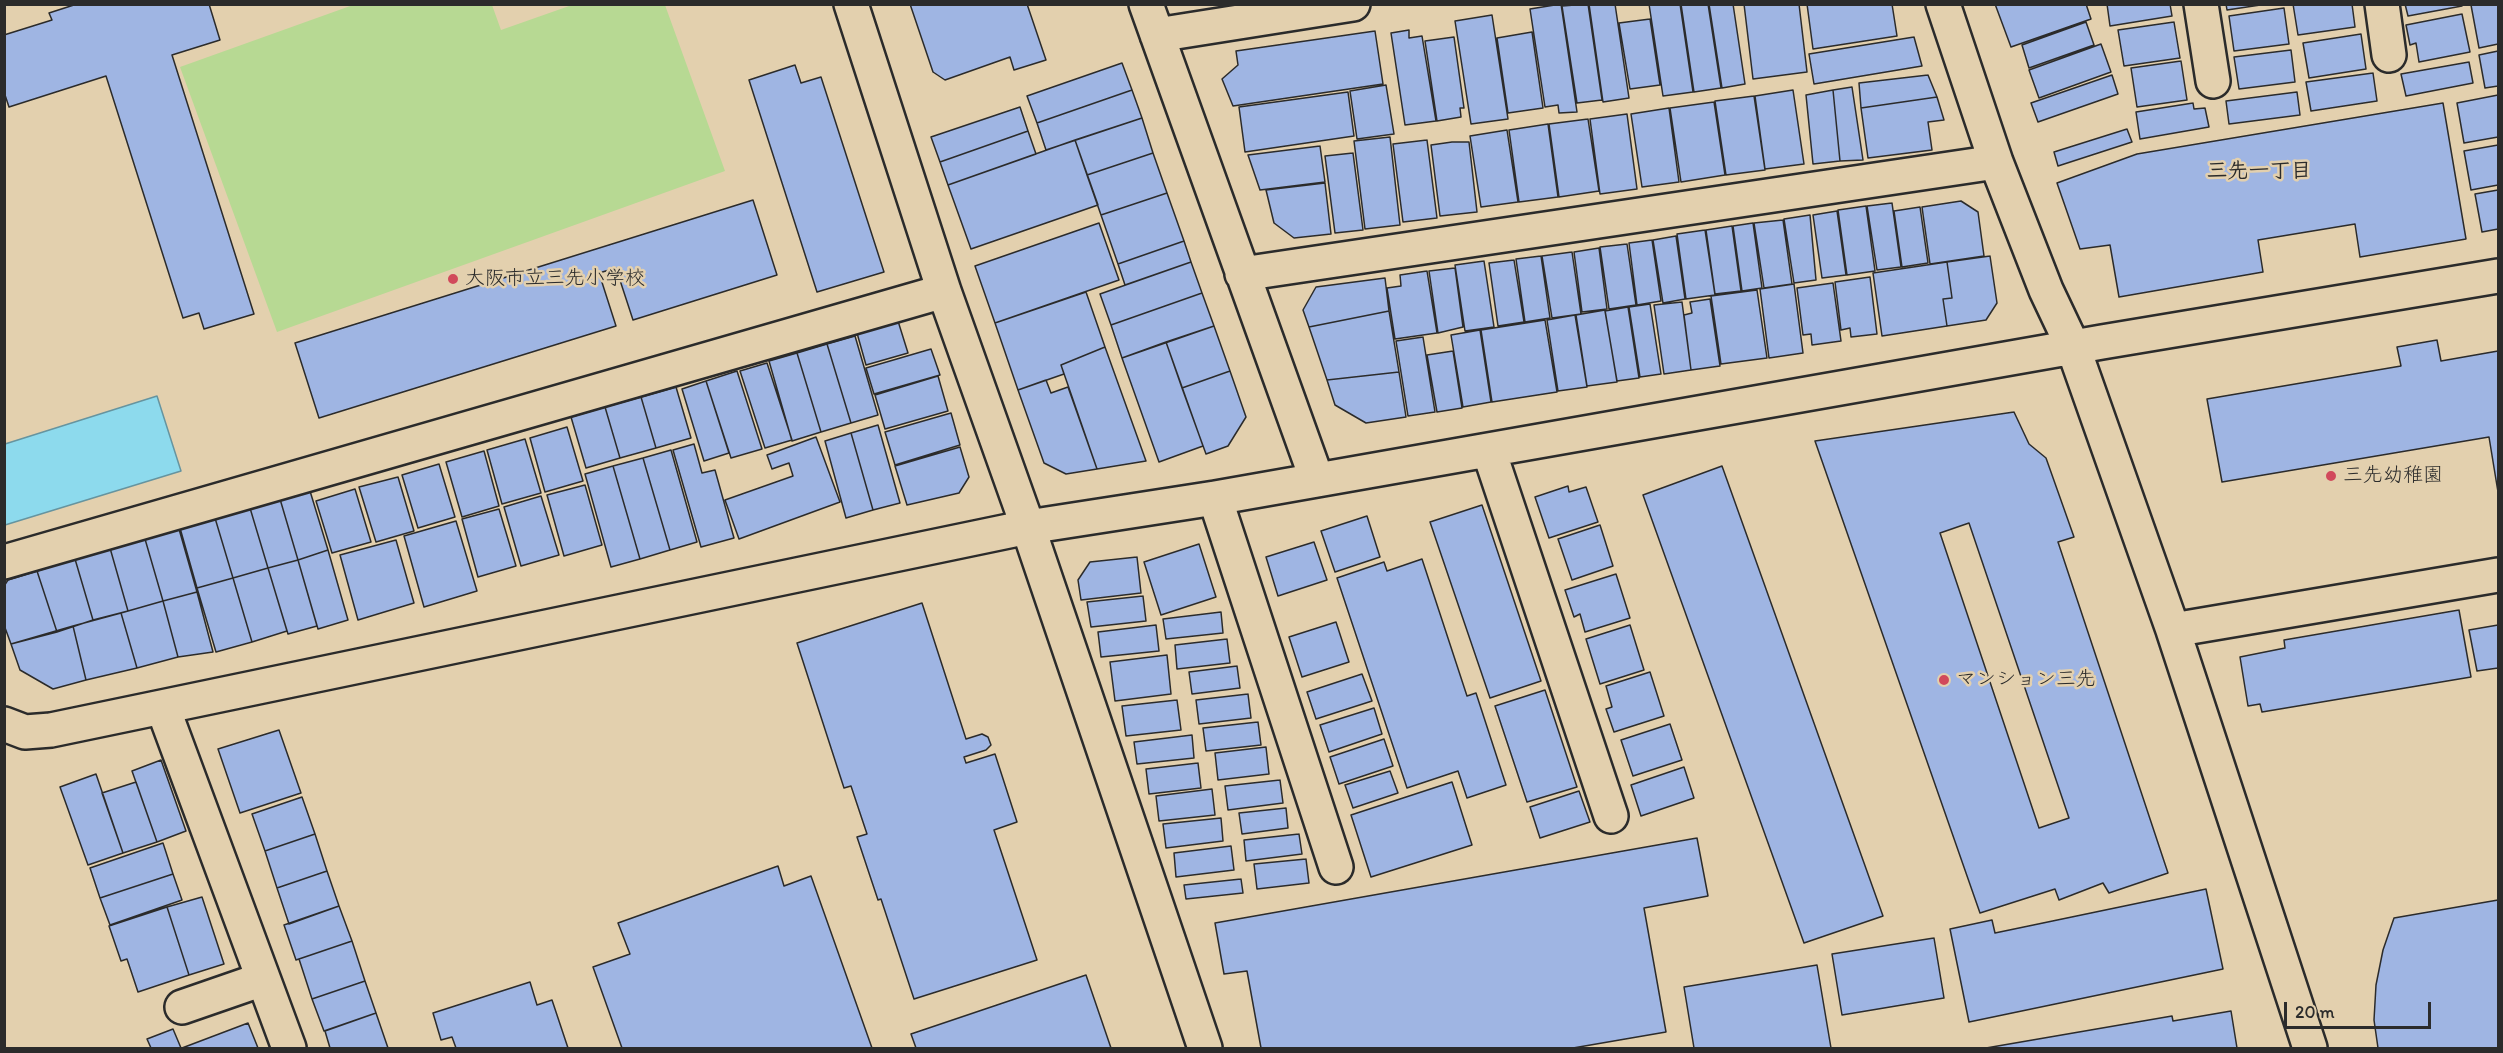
<!DOCTYPE html>
<html>
<head>
<meta charset="utf-8">
<style>
  body { margin:0 }
  #map { position:relative; width:2503px; height:1053px; overflow:hidden; background:#e3d0ae; font-family:Itim,sans-serif }
  canvas { display:block }
  .frame { position:absolute; inset:0; border:6px solid #2b2b2b; pointer-events:none }
  .scale { position:absolute; left:2284px; top:1002px; width:147px; height:27px; box-sizing:border-box; border:3px solid #2b2b2b; border-top:0; padding-left:8px; font-size:18px; line-height:21px; white-space:nowrap; color:#2b2b2b; -webkit-text-stroke:4px #e3d0ae; paint-order:stroke }
</style>
</head>
<body>
<div id="map">
<canvas width="2503" height="1053"></canvas>
<div class="frame"></div>
<div class="scale">20 m</div>
</div>
<script>
const g = document.querySelector('canvas').getContext('2d');
g.lineJoin = 'round';
function paint(path, color) { g.fillStyle = color; g.fill(path, 'evenodd'); }
const toPath = rows => new Path2D(rows.map(r => 'M' + r).join(''));
function stroke(path, color, width, dash) { g.strokeStyle = color; g.lineWidth = width; g.lineCap = dash ? 'butt' : 'round'; g.setLineDash(dash || []); g.stroke(path); }
function write(font, color, halo, rows, align = 'center') {
  g.font = font + ' Itim,"Klee One",sans-serif'; g.lineWidth = 5; g.setLineDash([]); g.textBaseline = 'middle'; g.strokeStyle = halo; g.fillStyle = color; for (const [text, x, y, turn = 0] of rows) {
    g.save(); g.translate(x, y); g.rotate((+turn || 0) * Math.PI / 180); g.textAlign = isNaN(turn) ? turn : align; if (halo) g.strokeText(text, 0, 0); g.fillText(text, 0, 0); g.restore();
  }
}
paint(toPath([
  [353,5,492,5,501,30,572,5,665,5,725,171,277,332,180,67]
]), '#b7d993');
const water = toPath([
  [157,396,181,471,5,525,5,444,157,396]
]);
paint(water, '#8ddaed');
stroke(water, '#66949f', 1.5);
const building = toPath([
  [77,4,209,4,220,40,172,55,254,314,204,329,199,313,183,318,106,76,9,107,4,92,4,35,52,20,49,13,77,4],
  [910,4,1027,4,1046,60,1014,70,1010,57,945,80,933,72,910,4],
  [1561,4,1577,112,1559,113,1558,105,1545,107,1530,9,1561,4],
  [1588,4,1602,100,1577,103,1562,6,1588,4],
  [1589,4,1615,4,1629,98,1603,102,1589,4],
  [1649,4,1680,4,1693,92,1663,96,1649,4],
  [1681,4,1708,4,1721,88,1694,92,1681,4],
  [1709,4,1733,4,1745,84,1722,88,1709,4],
  [1744,4,1799,4,1807,72,1753,79,1744,4],
  [1807,4,1892,4,1897,36,1813,49,1807,4],
  [1995,4,2086,4,2091,19,2011,47,1995,4],
  [2107,4,2170,4,2172,16,2110,26,2107,4],
  [2226,4,2267,4,2227,10,2226,4],
  [2293,4,2352,4,2355,27,2298,35,2293,4],
  [2405,4,2462,4,2462,6,2408,16,2405,4],
  [2498,4,2498,44,2479,48,2471,5,2498,4],
  [2284,8,2289,44,2234,51,2229,16,2284,8],
  [2462,14,2470,52,2419,62,2416,43,2410,45,2406,25,2462,14],
  [1492,15,1508,119,1471,124,1455,21,1492,15],
  [1650,19,1660,85,1630,89,1619,23,1650,19],
  [2086,22,2094,45,2029,68,2022,45,2086,22],
  [2174,22,2180,58,2124,66,2118,30,2174,22],
  [1409,30,1409,38,1422,36,1436,121,1405,125,1391,33,1409,30],
  [1375,31,1383,84,1233,106,1222,79,1238,65,1236,51,1375,31],
  [1532,32,1543,108,1508,113,1497,38,1532,32],
  [2361,34,2366,69,2309,78,2303,43,2361,34],
  [1454,37,1464,108,1460,108,1461,117,1437,121,1425,41,1454,37],
  [1914,37,1922,66,1814,84,1809,54,1914,37],
  [2101,44,2111,72,2039,98,2029,70,2101,44],
  [2291,50,2295,82,2239,89,2234,57,2291,50],
  [2498,51,2498,86,2485,88,2479,55,2498,51],
  [2181,61,2187,100,2137,107,2131,68,2181,61],
  [2469,62,2473,83,2406,96,2401,74,2469,62],
  [1122,63,1132,90,1037,123,1027,96,1122,63],
  [795,65,801,83,821,77,884,272,817,292,749,80,795,65],
  [2373,73,2377,101,2311,111,2306,82,2373,73],
  [1928,75,1937,97,1861,108,1859,83,1928,75],
  [2112,75,2118,94,2038,122,2031,103,2112,75],
  [1386,85,1394,134,1357,139,1350,91,1386,85],
  [1852,87,1863,160,1840,161,1833,90,1852,87],
  [1132,90,1142,118,1046,150,1037,123,1132,90],
  [1793,90,1804,164,1765,169,1755,96,1793,90],
  [1833,90,1840,161,1813,164,1806,95,1833,90],
  [1348,92,1354,136,1245,152,1239,107,1348,92],
  [2297,92,2300,115,2229,124,2226,101,2297,92],
  [2498,95,2498,137,2464,143,2457,103,2498,95],
  [1754,96,1765,170,1726,175,1715,101,1754,96],
  [1937,97,1944,120,1928,122,1932,150,1868,158,1861,108,1937,97],
  [1714,102,1725,175,1681,182,1670,108,1714,102],
  [2193,103,2194,109,2205,108,2209,127,2140,139,2136,112,2193,103],
  [2443,103,2466,239,2360,257,2355,224,2258,240,2263,272,2119,297,2110,245,2080,249,2057,183,2137,154,2443,103],
  [1020,107,1028,131,940,162,931,137,1020,107],
  [1669,108,1679,182,1642,187,1631,114,1669,108],
  [1627,114,1637,189,1600,194,1590,119,1627,114],
  [1142,118,1153,153,1087,175,1075,140,1142,118],
  [1588,119,1599,191,1559,197,1549,124,1588,119],
  [1548,124,1558,197,1519,202,1509,130,1548,124],
  [2127,129,2132,142,2058,166,2054,152,2127,129],
  [1507,130,1518,202,1481,207,1470,136,1507,130],
  [1028,131,1036,154,948,185,940,162,1028,131],
  [1390,137,1400,225,1365,229,1354,141,1390,137],
  [1075,140,1098,205,971,249,948,185,1075,140],
  [1427,140,1437,218,1403,222,1393,144,1427,140],
  [1452,142,1469,142,1477,212,1440,216,1431,145,1452,142],
  [2498,145,2498,185,2471,190,2464,151,2498,145],
  [1320,146,1325,182,1260,190,1248,155,1320,146],
  [1153,153,1167,193,1101,215,1087,175,1153,153],
  [1353,153,1363,230,1335,233,1325,156,1353,153],
  [1325,183,1331,234,1294,238,1274,223,1266,190,1325,183],
  [2498,190,2498,229,2482,232,2475,194,2498,190],
  [1167,193,1184,241,1118,264,1101,215,1167,193],
  [753,200,777,275,633,320,616,268,599,273,616,326,319,418,295,343,753,200],
  [1961,201,1978,212,1984,256,1930,264,1922,207,1961,201],
  [1892,203,1901,267,1877,270,1867,206,1892,203],
  [1866,206,1875,271,1847,275,1838,210,1866,206],
  [1920,207,1928,263,1902,267,1894,211,1920,207],
  [1837,211,1846,275,1822,278,1813,215,1837,211],
  [1810,215,1816,280,1794,283,1784,219,1810,215],
  [1783,220,1792,284,1764,288,1754,223,1783,220],
  [1099,223,1119,280,995,323,975,266,1099,223],
  [1753,223,1762,288,1742,291,1733,226,1753,223],
  [1732,226,1741,291,1715,294,1706,230,1732,226],
  [1705,230,1715,295,1686,299,1677,234,1705,230],
  [1676,236,1685,299,1663,303,1653,240,1676,236],
  [1652,240,1661,301,1637,305,1629,243,1652,240],
  [1184,241,1191,262,1125,285,1118,264,1184,241],
  [1627,244,1636,305,1609,309,1600,247,1627,244],
  [1599,248,1607,309,1582,312,1574,252,1599,248],
  [1572,252,1581,314,1552,318,1542,256,1572,252],
  [1541,256,1550,318,1525,322,1516,259,1541,256],
  [1990,256,1997,303,1986,320,1947,326,1943,299,1952,298,1947,262,1990,256],
  [1514,260,1524,322,1498,326,1489,263,1514,260],
  [1484,261,1494,327,1465,331,1455,265,1484,261],
  [1191,262,1202,293,1111,325,1100,294,1191,262],
  [1947,262,1952,298,1943,299,1947,326,1882,336,1873,273,1947,262],
  [1455,268,1463,327,1438,333,1429,271,1455,268],
  [1427,271,1437,333,1395,339,1387,288,1401,286,1400,275,1427,271],
  [1870,277,1877,334,1851,337,1850,328,1841,330,1835,282,1870,277],
  [1385,278,1389,311,1309,327,1303,310,1316,287,1385,278],
  [1833,283,1841,341,1812,345,1811,334,1803,335,1797,288,1833,283],
  [1794,284,1803,353,1769,358,1760,289,1794,284],
  [1757,290,1767,358,1721,364,1711,296,1757,290],
  [1086,292,1105,347,1061,365,1064,374,1018,390,995,323,1086,292],
  [1202,293,1214,326,1122,358,1111,325,1202,293],
  [1710,299,1720,366,1691,370,1684,315,1692,313,1690,302,1710,299],
  [1682,302,1691,370,1664,374,1654,305,1682,302],
  [1650,304,1661,374,1640,377,1629,307,1650,304],
  [1628,307,1639,378,1617,381,1605,311,1628,307],
  [1605,310,1617,382,1587,386,1576,315,1605,310],
  [1389,311,1399,372,1327,380,1309,327,1389,311],
  [1575,315,1587,387,1558,391,1547,320,1575,315],
  [1545,320,1557,392,1492,402,1481,330,1545,320],
  [898,321,908,353,866,365,857,333,898,321],
  [1214,326,1230,371,1182,388,1166,342,1214,326],
  [1480,330,1491,402,1463,407,1451,335,1480,330],
  [855,336,878,415,851,423,827,344,855,336],
  [1423,337,1435,412,1408,416,1396,341,1423,337],
  [2437,340,2441,361,2498,351,2498,492,2489,437,2222,482,2207,399,2401,366,2397,347,2437,340],
  [1166,342,1203,446,1159,462,1122,358,1166,342],
  [827,344,851,423,821,432,797,353,827,344],
  [1105,347,1146,461,1097,469,1061,365,1105,347],
  [931,349,940,375,874,394,866,368,931,349],
  [1453,351,1462,408,1437,412,1427,355,1453,351],
  [797,353,821,432,792,441,769,361,797,353],
  [767,363,792,440,765,448,740,371,767,363],
  [737,371,762,449,731,458,706,381,737,371],
  [1230,371,1246,417,1228,446,1206,454,1182,388,1230,371],
  [1399,372,1406,417,1366,423,1335,405,1327,380,1399,372],
  [938,376,948,411,885,429,875,395,938,376],
  [1046,380,1051,393,1068,387,1097,469,1066,474,1044,463,1018,390,1046,380],
  [706,381,729,453,704,461,682,389,706,381],
  [676,387,691,438,656,448,641,397,676,387],
  [641,397,656,448,620,458,605,407,641,397],
  [605,407,620,458,586,468,571,417,605,407],
  [2014,412,2029,444,2046,458,2074,537,2058,542,2168,873,2109,893,2103,883,2059,900,2055,889,1980,913,1815,441,2014,412],
  [1969,523,2069,818,2039,828,1940,533,1969,523],
  [951,413,960,445,895,465,885,432,951,413],
  [878,425,900,503,873,510,851,433,878,425],
  [567,427,583,481,545,492,530,438,567,427],
  [851,433,873,510,846,518,825,441,851,433],
  [816,437,840,502,739,539,725,500,793,476,789,463,772,469,767,455,816,437],
  [525,439,541,493,502,504,487,450,525,439],
  [694,444,702,473,715,470,734,538,701,547,673,450,694,444],
  [960,447,969,477,959,493,907,505,895,466,960,447],
  [671,450,697,542,670,550,643,458,671,450],
  [484,451,499,506,462,517,446,462,484,451],
  [643,458,670,550,640,559,613,466,643,458],
  [439,464,455,517,418,528,402,475,439,464],
  [613,466,640,559,611,567,585,474,613,466],
  [1722,466,1883,916,1804,943,1643,495,1722,466],
  [398,477,414,531,376,542,359,487,398,477],
  [585,485,602,545,564,556,547,495,585,485],
  [1568,486,1569,492,1586,487,1598,522,1549,538,1535,497,1568,486],
  [355,489,371,542,332,553,316,501,355,489],
  [310,491,328,550,298,560,280,499,310,491],
  [541,496,559,555,521,566,504,507,541,496],
  [280,499,298,560,268,568,250,508,280,499],
  [1482,505,1541,681,1490,698,1430,522,1482,505],
  [250,508,268,568,233,578,215,518,250,508],
  [499,509,516,566,478,577,462,519,499,509],
  [1367,516,1380,557,1335,572,1321,531,1367,516],
  [215,518,233,578,197,588,180,528,215,518],
  [456,521,477,591,424,607,404,536,456,521],
  [1600,525,1613,566,1572,580,1558,539,1600,525],
  [179,529,197,592,163,601,145,539,179,529],
  [145,539,163,601,128,611,110,548,145,539],
  [396,540,414,603,358,620,340,555,396,540],
  [1314,542,1327,580,1278,596,1266,557,1314,542],
  [1199,544,1216,597,1161,615,1144,562,1199,544],
  [110,548,128,611,93,620,75,559,110,548],
  [328,550,348,620,318,629,298,560,328,550],
  [1137,557,1141,593,1081,600,1078,580,1090,562,1137,557],
  [75,559,93,620,57,632,37,571,75,559],
  [1422,559,1467,696,1476,693,1506,785,1467,798,1458,771,1407,788,1337,578,1384,562,1387,571,1422,559],
  [298,560,317,626,288,634,268,568,298,560],
  [268,568,287,631,252,642,233,578,268,568],
  [37,571,57,632,11,644,4,625,4,586,8,580,37,571],
  [1616,574,1630,618,1585,632,1580,614,1574,617,1565,590,1616,574],
  [233,578,252,642,216,652,197,588,233,578],
  [197,592,213,652,178,657,163,601,197,592],
  [1143,596,1146,621,1091,627,1087,602,1143,596],
  [163,601,178,657,137,668,121,613,163,601],
  [922,603,966,739,982,734,988,737,991,745,986,750,964,757,966,763,995,754,1017,822,994,830,1037,960,914,999,881,899,878,900,857,837,867,834,851,786,844,788,797,643,922,603],
  [2459,610,2471,677,2262,712,2260,704,2248,706,2240,657,2285,648,2284,640,2459,610],
  [1221,612,1223,633,1166,639,1163,619,1221,612],
  [121,613,137,668,86,680,73,626,121,613],
  [1336,622,1349,662,1302,677,1289,637,1336,622],
  [1156,625,1159,651,1101,657,1098,632,1156,625],
  [1630,625,1644,670,1600,684,1586,639,1630,625],
  [2498,625,2498,668,2477,671,2469,630,2498,625],
  [73,626,86,680,53,689,20,670,11,644,73,626],
  [1227,639,1230,663,1177,669,1175,645,1227,639],
  [1167,655,1171,694,1115,701,1110,662,1167,655],
  [1237,666,1240,688,1192,694,1189,672,1237,666],
  [1650,672,1664,716,1614,732,1606,709,1612,707,1606,686,1650,672],
  [1362,674,1372,701,1316,719,1307,692,1362,674],
  [1545,690,1577,787,1527,802,1495,706,1545,690],
  [1248,694,1251,718,1199,724,1196,700,1248,694],
  [1177,700,1181,730,1126,736,1122,706,1177,700],
  [1374,708,1382,734,1329,752,1320,725,1374,708],
  [1258,722,1261,745,1206,751,1203,728,1258,722],
  [1670,724,1682,760,1633,776,1621,740,1670,724],
  [279,730,301,793,240,813,218,749,279,730],
  [1192,735,1194,758,1137,764,1134,742,1192,735],
  [1384,739,1393,766,1339,784,1330,757,1384,739],
  [1266,747,1269,774,1218,780,1215,753,1266,747],
  [161,760,186,831,157,842,132,771,161,760],
  [1198,763,1201,788,1149,794,1146,769,1198,763],
  [1684,767,1694,798,1641,816,1631,785,1684,767],
  [1390,771,1398,793,1353,808,1345,785,1390,771],
  [96,774,123,853,88,865,60,787,96,774],
  [1280,780,1283,803,1228,810,1225,786,1280,780],
  [136,782,157,842,123,853,102,793,136,782],
  [1452,782,1472,845,1371,877,1351,815,1452,782],
  [1212,789,1215,815,1159,821,1156,796,1212,789],
  [1579,791,1590,822,1540,838,1530,807,1579,791],
  [302,797,315,834,265,851,252,814,302,797],
  [1286,808,1288,828,1242,834,1239,813,1286,808],
  [1221,818,1223,841,1166,848,1163,824,1221,818],
  [315,834,327,871,277,888,265,851,315,834],
  [1299,834,1302,854,1246,861,1244,840,1299,834],
  [1697,838,1708,896,1644,908,1666,1032,1573,1048,1261,1048,1247,971,1224,974,1215,923,1697,838],
  [163,843,173,874,100,898,90,868,163,843],
  [1231,846,1234,870,1176,877,1174,853,1231,846],
  [1306,859,1309,883,1257,889,1254,864,1306,859],
  [778,866,784,886,811,876,872,1048,622,1048,593,967,630,954,618,923,778,866],
  [327,871,339,906,289,924,277,888,327,871],
  [173,874,182,900,110,925,100,898,173,874],
  [1241,879,1243,893,1186,899,1184,885,1241,879],
  [2206,889,2223,969,1969,1022,1950,929,1992,920,1995,933,2206,889],
  [202,897,224,964,189,975,167,907,202,897],
  [2498,900,2498,1048,2378,1048,2374,1020,2376,985,2383,950,2394,918,2498,900],
  [339,906,352,941,296,960,284,925,339,906],
  [167,907,189,975,138,992,127,959,121,961,109,926,167,907],
  [1934,938,1944,998,1842,1015,1832,954,1934,938],
  [352,941,365,981,312,999,299,959,352,941],
  [1817,965,1831,1048,1694,1048,1684,987,1817,965],
  [1086,975,1111,1048,916,1048,911,1034,1086,975],
  [365,981,376,1013,324,1031,312,999,365,981],
  [530,982,537,1005,552,1000,568,1048,456,1048,452,1037,441,1040,433,1013,530,982],
  [2231,1011,2237,1048,1986,1048,2172,1016,2173,1021,2231,1011],
  [376,1013,388,1048,330,1048,325,1031,376,1013],
  [248,1023,258,1048,182,1048,248,1023],
  [173,1029,181,1048,151,1048,147,1039,173,1029]
]);
paint(building, '#9fb5e3');
stroke(building, '#2b2b2b', 1.5);
const minor = toPath([
  [851,4,944,291,1028,527,1205,1048],
  [1146,4,1317,480],
  [1943,4,1996,162,2046,290,2073,347,2173,630,2310,1048],
  [2201,4,2213,81],
  [2382,4,2389,55],
  [1157,35,1353,4],
  [1242,274,1996,162],
  [1489,451,1611,816],
  [1215,498,1336,867],
  [4,562,944,291],
  [2173,630,2498,575],
  [163,708,289,1048],
  [4,724,25,732,51,730,1028,527,1215,498,2102,342,2498,276],
  [182,1007,263,979]
]);
stroke(minor, '#2b2b2b', 38);
stroke(minor, '#e3d0ae', 33);
for (const [x, y, r, color] of [
  [453,279,6,"#d1495b"],
  [2331,476,6,"#d1495b"],
  [1944,680,6,"#d1495b"]
]) { const dot = new Path2D(); dot.arc(x, y, r, 0, 2 * Math.PI); g.fillStyle = color; g.fill(dot); stroke(dot, '#e3d0ae', 2); }
write('20px', '#2b2b2b', '#e3d0ae', [
  ["大阪市立三先小学校",465,279],
  ["三先幼稚園",2343,476],
  ["マンション三先",1956,680]
], 'left');
write('bold 21px', '#2b2b2b', '#e3d0ae', [
  ["三先一丁目",2259,172]
]);
</script>
</body>
</html>
